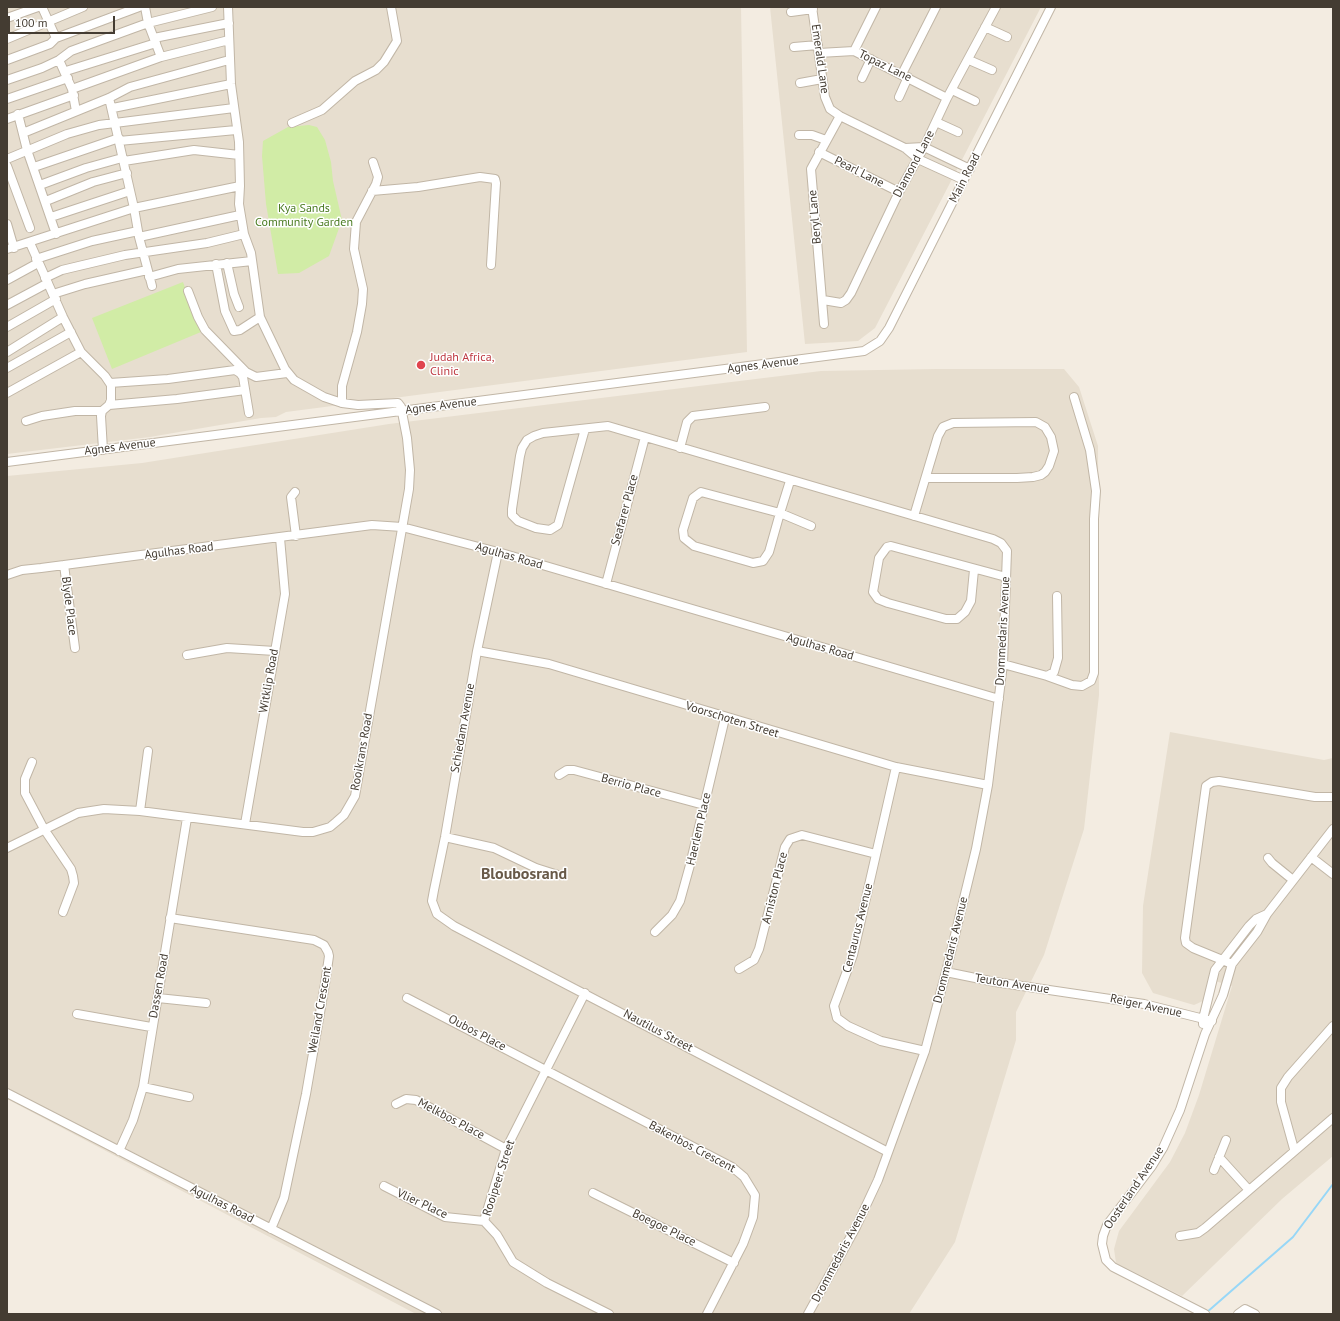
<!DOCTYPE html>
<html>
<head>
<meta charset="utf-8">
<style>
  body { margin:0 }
  #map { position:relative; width:1340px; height:1321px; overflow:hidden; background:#f3ece1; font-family:"PT Sans",sans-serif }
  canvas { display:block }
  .frame { position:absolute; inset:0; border:8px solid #443c32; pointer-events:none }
  .scale { position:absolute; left:8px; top:16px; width:107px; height:18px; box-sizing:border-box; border:2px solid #443c32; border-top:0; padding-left:5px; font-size:12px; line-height:14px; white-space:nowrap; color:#443c32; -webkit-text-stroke:3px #fff; paint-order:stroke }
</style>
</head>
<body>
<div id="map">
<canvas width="1340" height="1321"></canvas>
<div class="frame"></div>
<div class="scale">100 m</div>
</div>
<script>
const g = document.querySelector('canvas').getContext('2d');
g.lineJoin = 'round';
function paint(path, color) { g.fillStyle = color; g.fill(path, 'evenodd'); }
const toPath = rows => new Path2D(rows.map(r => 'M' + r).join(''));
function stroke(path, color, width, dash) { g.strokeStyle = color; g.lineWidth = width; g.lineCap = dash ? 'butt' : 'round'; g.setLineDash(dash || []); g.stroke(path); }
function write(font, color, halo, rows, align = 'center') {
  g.font = font + ' "PT Sans",sans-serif'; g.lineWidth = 3; g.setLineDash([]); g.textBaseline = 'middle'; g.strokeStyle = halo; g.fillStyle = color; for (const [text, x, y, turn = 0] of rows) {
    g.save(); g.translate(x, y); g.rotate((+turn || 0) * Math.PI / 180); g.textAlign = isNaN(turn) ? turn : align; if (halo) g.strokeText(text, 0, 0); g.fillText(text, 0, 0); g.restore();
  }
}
paint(toPath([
  [7,7,741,7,747,352,286,412,276,417,261,418,150,437,7,454],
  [770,7,1041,7,875,328,858,341,805,344],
  [936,369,1064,369,1079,387,1098,446,1099,695,1084,829,1044,955,1016,1012,1016,1040,955,1242,909,1314,416,1314,7,1099,7,476,142,463,389,424,821,371],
  [1170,732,1324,760,1333,758,1333,1156,1282,1199,1182,1296,1116,1263,1114,1249,1119,1231,1170,1162,1185,1133,1199,1095,1232,986,1208,979,1203,1001,1194,1005,1153,993,1142,973,1143,906]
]), '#e7decf');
paint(toPath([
  [309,125,317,127,325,140,331,162,333,181,342,220,329,256,299,273,278,274,266,204,262,156,263,141,288,127],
  [183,282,201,332,112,369,92,318]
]), '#d1eca6');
stroke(toPath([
  [1206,1313,1293,1237,1333,1184]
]), '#97d7f7', 2);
const street = toPath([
  [42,7,56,38],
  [145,7,148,23,161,57],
  [812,7,825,97,830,109,840,116,905,148,918,159,964,180],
  [791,12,813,9],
  [7,18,38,7],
  [985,27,1007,37],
  [154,38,229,23],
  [7,39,83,7],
  [794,47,818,45],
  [854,51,876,7],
  [819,53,854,51,947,98],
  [7,60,50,44,56,38,139,7],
  [59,60,72,89,76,111],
  [969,60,992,70],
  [66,71,156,43],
  [902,74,936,7],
  [862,78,871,59],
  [7,80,42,68,59,60,71,51,148,23,212,7],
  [800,83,822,79],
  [72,89,161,57,229,40],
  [952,90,975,101],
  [899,97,908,77],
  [109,98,134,208,139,237,152,286],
  [7,99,68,78],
  [113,108,231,84],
  [18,114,27,150,56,234],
  [7,119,74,95],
  [936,122,958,132],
  [292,123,322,110,355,81,376,70,384,62,397,41,391,7],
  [23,133,109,98,130,87,229,60],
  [799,135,812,135,826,140],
  [119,141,236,130],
  [905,148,924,147,970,169],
  [819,152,899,192],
  [7,159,67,134,99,125,234,108],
  [124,161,194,150,239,155],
  [7,166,30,228],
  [34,167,119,138],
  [40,185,86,168,122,158],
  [372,191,418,187,480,177,495,179,496,183,491,265],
  [46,201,93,182,127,173],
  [51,217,130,191],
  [7,224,14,248],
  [139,237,240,215],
  [30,243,63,317,81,352,105,376,111,385,111,400,109,405,102,411,101,416,103,450],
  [7,249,134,208,240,186],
  [36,259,92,241,138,231],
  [227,263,234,294,239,307],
  [216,264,225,311,234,331,240,330,260,317],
  [149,277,178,269,252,261],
  [45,278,62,270,125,255,207,243,244,234],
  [7,280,38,263],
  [188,291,198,317,205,330,246,372,256,377,287,373],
  [53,294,85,284,147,270],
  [823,300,841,303,846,300,851,293,899,192,924,147,947,98,996,7],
  [7,305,48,283],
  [824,324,811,169,840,116],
  [7,327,56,299],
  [7,352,63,317],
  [7,368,71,332],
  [110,383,168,379,235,370,240,373,243,377,249,413],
  [7,393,81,352],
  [342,403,342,386,357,332,362,304,363,289,354,249,356,222,376,184,378,177,373,162],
  [109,405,177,399,245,390],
  [26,421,42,416,75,411,102,411],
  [585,429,558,525,550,530,536,528,518,521,512,515,512,509,520,456,522,448,527,440,534,436,543,433,608,426,993,539,1001,543,1007,551,1003,664,988,785,976,849,946,972,925,1051,878,1180,856,1227,808,1314],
  [680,448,687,422,693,416,765,407],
  [7,462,864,351,880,341,889,328,1051,7],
  [790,481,780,513,769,552,763,561,753,563,694,546,684,538,683,530,693,498,701,492,780,513,811,526],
  [295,492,291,497,296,536],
  [914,516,938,436,943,427,953,423,1036,422,1045,427,1051,437,1054,451,1049,466,1045,472,1041,475,1033,477,1017,478,927,478],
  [498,552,477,651,445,837,434,890,432,901,437,914,454,926,888,1152],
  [64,565,75,648],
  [974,570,971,601,965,612,957,619,946,619,888,603,878,599,873,592,879,558,887,547,891,546,1006,577],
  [7,575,22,570,41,568,372,525,402,527,498,552,999,699],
  [606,584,645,437],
  [477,651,549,664,896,767,988,785],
  [187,655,227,648,275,651],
  [1003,664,1047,676,1054,672,1058,658,1057,596],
  [1047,676,1072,685,1082,686,1091,681,1094,673,1094,519,1096,491,1090,450,1074,397],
  [32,762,25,779,25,793,44,829,71,869,73,876,74,883,63,912],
  [896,767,853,955,834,1006,837,1018,848,1026,881,1041,925,1051],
  [559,775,567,770,574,770,704,805],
  [140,811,148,751],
  [245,824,285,594,280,538],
  [445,837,494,848,536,868,558,875],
  [7,848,78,813,104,809,140,811,303,832,313,832,330,827,336,822,344,815,355,796,409,489,410,470,407,438,401,407,398,403,358,405,342,403,324,397,294,380,285,369,260,317,251,253,244,234,239,204,240,186,239,142,231,84,228,7],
  [1311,857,1333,874],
  [1268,858,1272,863,1293,880],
  [170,918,314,940,324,945,328,952,329,956,325,984,306,1094,284,1198,271,1229],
  [655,932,672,915,680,901,690,865,725,718],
  [1232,964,1193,948,1186,943,1185,938,1206,786,1212,782,1219,781,1315,797,1333,797],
  [739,969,754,960,759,949,785,847,790,839,802,835,876,854],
  [946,972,995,982,1144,1004,1212,1021],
  [585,993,506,1149,484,1221,497,1235,513,1262,547,1283,609,1314],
  [158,998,206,1003],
  [407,998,732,1167,744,1177,755,1195,753,1217,743,1244,707,1314],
  [77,1014,151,1027],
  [1203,1024,1203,1019,1215,970,1249,926,1256,919,1267,914],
  [143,1087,189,1097],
  [7,1093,437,1314],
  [396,1104,406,1099,416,1100,506,1149],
  [1294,1149,1281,1102,1281,1088,1288,1077,1333,1026],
  [119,1151,133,1120,143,1087,187,818],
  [1219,1157,1248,1189],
  [1214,1170,1226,1140],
  [384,1186,445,1217,484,1221],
  [593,1193,734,1263],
  [1180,1236,1198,1233,1205,1228,1333,1118],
  [1205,1314,1113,1267,1106,1260,1102,1244,1103,1236,1107,1225,1152,1166,1163,1148,1180,1110,1205,1034,1223,995,1232,964,1257,932,1267,914,1333,829],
  [1238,1314,1245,1309,1255,1314]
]);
stroke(street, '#c1b6a6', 10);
stroke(street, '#fff', 8);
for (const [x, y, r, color] of [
  [421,365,5,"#e0444e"]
]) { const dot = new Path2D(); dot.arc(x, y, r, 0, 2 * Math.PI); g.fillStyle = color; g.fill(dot); stroke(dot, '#fff', 1.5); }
write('12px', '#443c32', '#fff', [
  ["Emerald Lane",820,59,82],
  ["Topaz Lane",885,66,26],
  ["Diamond Lane",914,164,-62],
  ["Pearl Lane",859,172,27],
  ["Main Road",965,178,-63],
  ["Beryl Lane",815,217,-95],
  ["Agnes Avenue",763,365,-7],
  ["Agnes Avenue",441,406,-7],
  ["Agnes Avenue",120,447,-7],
  ["Seafarer Place",625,510,-75],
  ["Agulhas Road",179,551,-7],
  ["Agulhas Road",509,556,16],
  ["Blyde Place",69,606,83],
  ["Drommedaris Avenue",1003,631,-87],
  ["Agulhas Road",820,647,16],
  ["Witklip Road",269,681,-80],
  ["Voorschoten Street",732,720,17],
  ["Schiedam Avenue",463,728,-80],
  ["Rooikrans Road",362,752,-80],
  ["Berrio Place",631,786,15],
  ["Haerlem Place",699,829,-77],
  ["Arniston Place",775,888,-76],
  ["Centaurus Avenue",858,928,-76],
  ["Drommedaris Avenue",951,950,-76],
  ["Teuton Avenue",1012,984,9],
  ["Dassen Road",159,986,-80],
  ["Reiger Avenue",1146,1006,12],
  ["Weiland Crescent",320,1010,-80],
  ["Nautilus Street",658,1031,28],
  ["Oubos Place",477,1033,28],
  ["Melkbos Place",451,1119,28],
  ["Bakenbos Crescent",692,1147,28],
  ["Rooipeer Street",499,1178,-72],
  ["Oosterland Avenue",1134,1188,-56],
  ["Agulhas Road",222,1204,27],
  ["Vlier Place",422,1204,25],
  ["Boegoe Place",664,1228,26],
  ["Drommedaris Avenue",841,1253,-62]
]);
write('12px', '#4a7b21', '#fff', [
  ["Kya Sands",304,209],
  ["Community Garden",304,223]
]);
write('12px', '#be3a42', '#fff', [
  ["Judah Africa,",430,358],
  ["Clinic",430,372]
], 'left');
write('bold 16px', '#685948', '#fff', [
  ["Bloubosrand",524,874]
]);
</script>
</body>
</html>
